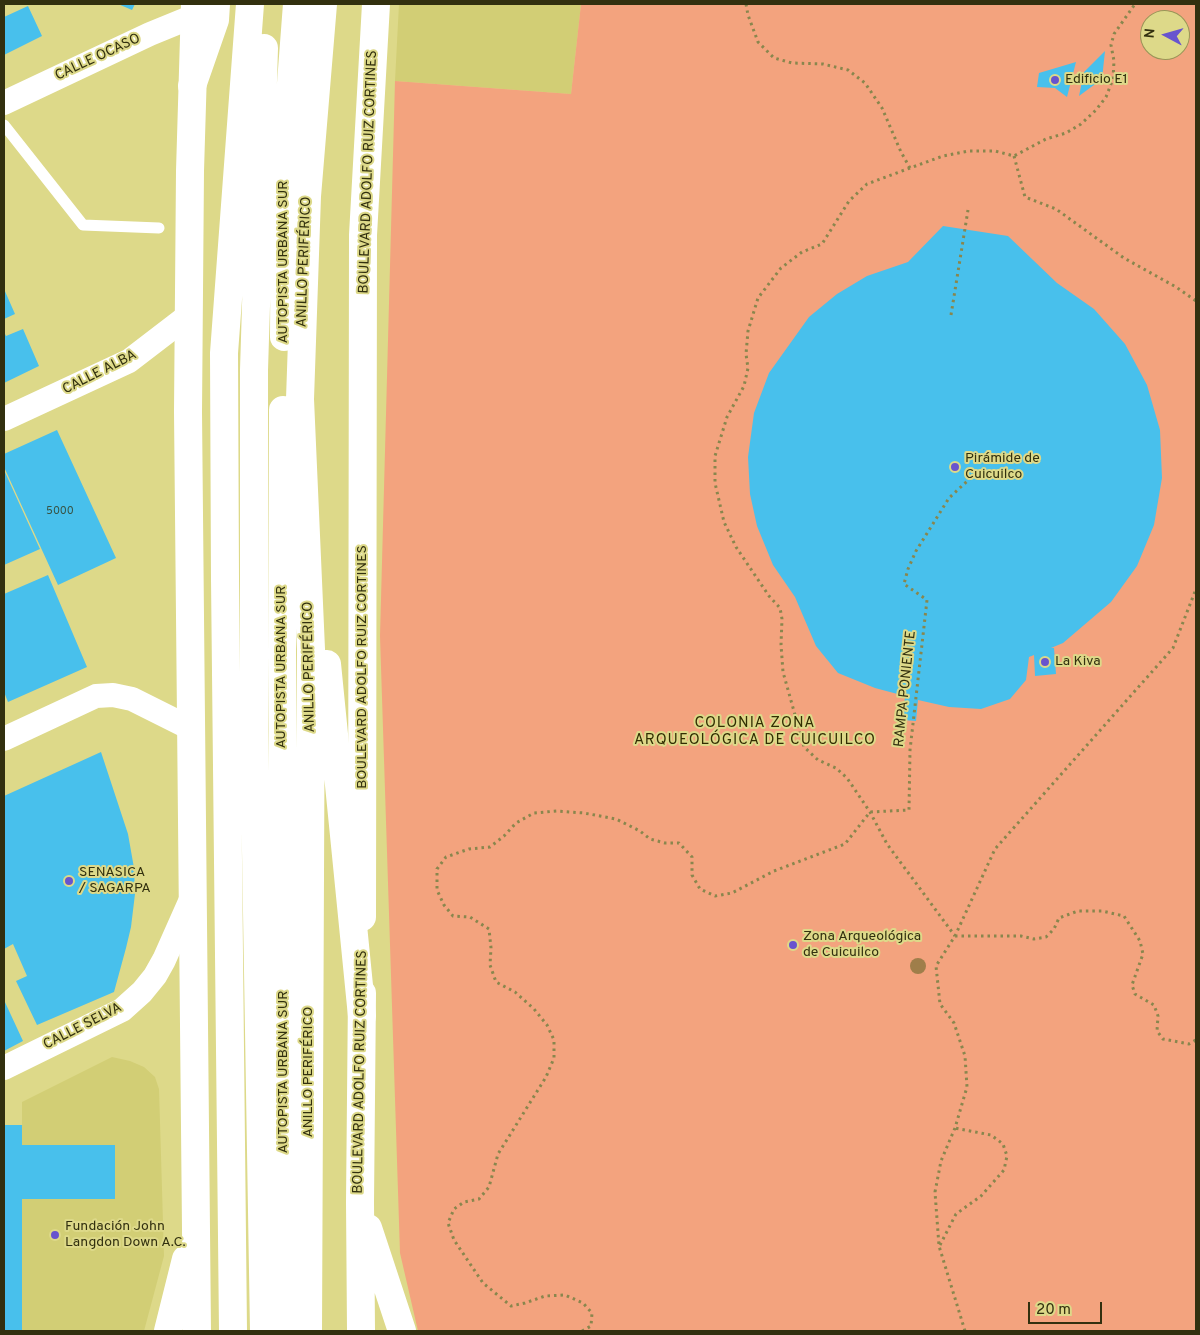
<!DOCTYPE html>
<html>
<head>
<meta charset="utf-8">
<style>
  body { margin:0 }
  #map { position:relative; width:1200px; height:1335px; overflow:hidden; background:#ddd989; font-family:Overpass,sans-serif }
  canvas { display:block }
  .frame { position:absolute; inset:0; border:5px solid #32300f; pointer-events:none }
  .north { position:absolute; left:1140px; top:10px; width:50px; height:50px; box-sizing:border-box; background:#ddd989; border:1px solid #999558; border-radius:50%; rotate:276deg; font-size:14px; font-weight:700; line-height:20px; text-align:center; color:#32300f }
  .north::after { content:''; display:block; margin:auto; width:18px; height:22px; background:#6854ce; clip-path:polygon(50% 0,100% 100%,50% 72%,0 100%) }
  .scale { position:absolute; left:1028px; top:1302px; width:74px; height:22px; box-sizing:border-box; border:2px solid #32300f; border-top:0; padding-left:6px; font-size:15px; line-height:18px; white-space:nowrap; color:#32300f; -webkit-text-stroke:4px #ddd989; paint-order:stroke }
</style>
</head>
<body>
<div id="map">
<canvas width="1200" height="1335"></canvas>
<div class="frame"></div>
<div class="north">N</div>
<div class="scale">20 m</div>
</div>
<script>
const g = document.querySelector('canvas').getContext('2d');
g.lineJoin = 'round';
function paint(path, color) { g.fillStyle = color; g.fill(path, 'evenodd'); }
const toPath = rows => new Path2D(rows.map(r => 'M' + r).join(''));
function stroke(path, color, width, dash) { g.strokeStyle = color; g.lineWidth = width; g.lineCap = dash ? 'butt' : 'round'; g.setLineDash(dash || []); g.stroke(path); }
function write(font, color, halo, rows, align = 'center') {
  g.font = font + ' Overpass,sans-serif'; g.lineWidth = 4; g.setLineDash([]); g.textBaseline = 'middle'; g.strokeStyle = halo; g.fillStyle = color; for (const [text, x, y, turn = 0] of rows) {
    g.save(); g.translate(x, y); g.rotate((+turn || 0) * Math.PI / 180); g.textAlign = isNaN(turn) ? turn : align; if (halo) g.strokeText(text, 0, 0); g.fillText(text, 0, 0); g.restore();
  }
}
paint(toPath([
  [399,4,581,4,571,94,395,81],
  [112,1057,130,1061,144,1067,155,1077,159,1089,164,1256,144,1331,4,1331,4,1125,22,1125,22,1102]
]), '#d2ce75');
paint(toPath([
  [581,4,1196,4,1196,1331,418,1331,400,1253,380,636,395,81,571,94],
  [1150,20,1180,20,1180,50,1150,50]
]), '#f3a37e');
paint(toPath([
  [118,4,135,4,132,10],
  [28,6,42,36,4,55,4,17],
  [1105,51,1102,79,1079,96,1084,72],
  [1076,62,1067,97,1055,88,1037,87,1039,73],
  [943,226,1008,236,1057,283,1094,309,1125,344,1147,385,1160,430,1162,478,1154,525,1137,566,1111,602,1063,643,1051,648,1054,648,1056,674,1035,676,1034,655,1029,657,1026,680,1010,699,981,709,949,707,918,700,916,721,903,720,905,696,875,688,838,673,816,646,795,597,773,565,757,526,750,494,748,457,754,413,769,373,809,317,837,294,867,276,908,262],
  [4,289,15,314,4,319],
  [23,329,39,366,4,383,4,332,6,336],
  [57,430,116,558,58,585,4,467,4,454],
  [4,470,40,549,4,565],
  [48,575,87,667,8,702,4,692,4,594],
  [101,752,128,834,134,868,135,894,131,927,126,948,114,992,37,1025,16,981,27,976,13,944,4,949,4,796],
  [4,1000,23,1041,4,1051],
  [4,1125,22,1125,22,1145,115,1145,115,1199,22,1199,22,1331,4,1331]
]), '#48c0ec');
stroke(toPath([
  [746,4,748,15,758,42,774,58,792,63,823,64,848,70,865,83,882,108,901,152,910,168,943,156,969,151,995,151,1014,156,1046,139,1066,133,1081,124,1096,110,1106,97,1113,79,1114,61,1111,45,1114,34,1135,4],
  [1014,156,1025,197,1056,209,1124,258,1176,287,1196,301],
  [910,168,867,184,849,201,822,244,802,252,781,268,758,298,748,331,746,354,748,368,744,386,727,417,715,456,715,483,724,522,736,547,769,596,780,608,782,619,781,645,783,672,804,747,818,760,836,768,847,778,870,812,887,844,955,936],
  [951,315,968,210],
  [955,936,1021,936,1034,939,1046,937,1054,929,1059,918,1078,911,1102,911,1124,916,1140,941,1143,954,1132,985,1135,994,1154,1005,1158,1016,1157,1031,1163,1039,1189,1044,1196,1040],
  [940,1245,956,1214,981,1196,1004,1170,1007,1156,1003,1144,991,1135,955,1128],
  [582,1331,591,1326,592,1313,583,1303,565,1295,545,1296,525,1303,511,1306,483,1283,454,1240,448,1223,454,1209,464,1202,479,1199,489,1187,498,1154,546,1077,554,1058,554,1040,547,1025,534,1009,515,992,496,982,490,965,491,948,489,929,470,917,453,916,444,905,437,890,437,869,446,857,469,849,490,847,504,836,516,823,534,813,557,811,584,813,616,819,640,831,650,839,665,843,679,843,692,857,692,875,700,889,715,896,732,893,774,871,845,844,870,812,909,810,910,750,927,600,904,584,908,569,916,551,949,498,977,472],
  [965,1331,939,1246,935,1192,941,1161,955,1128,967,1087,965,1056,954,1023,940,1004,936,966,955,936,995,849,1173,648,1196,589]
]), '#89864d', 3, [2.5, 4]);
stroke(toPath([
  [4,125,83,225,159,228]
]), '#fff', 11);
stroke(toPath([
  [4,103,150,34,194,16],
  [4,419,129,361,189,315],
  [4,739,96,696,113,695,132,699,190,728],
  [4,1068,122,1010,142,992,155,976,164,960,192,897]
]), '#fff', 24);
stroke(toPath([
  [195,4,190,171,188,412,197,1331],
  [362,917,363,235,376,4],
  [368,1228,402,1331],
  [168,1331,186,1259],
  [361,1331,360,1202,362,993]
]), '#fff', 28);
stroke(toPath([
  [192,86,215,20,216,4],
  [284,337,285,162,297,4],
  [283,410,282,654,286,1331],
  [327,664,362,1016],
  [233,1331,225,579,224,353,250,4],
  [264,1331,254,730,254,370,264,48],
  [308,1331,311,649,300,399,307,196,323,4]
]), '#fff', 28);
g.fillStyle = '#9f7e4a';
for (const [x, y] of [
  [918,966]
]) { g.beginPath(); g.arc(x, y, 8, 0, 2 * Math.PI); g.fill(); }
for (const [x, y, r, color] of [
  [1055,80,5,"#6854ce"],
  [955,467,5,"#6854ce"],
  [1045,662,5,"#6854ce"],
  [69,881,5,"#6854ce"],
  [793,945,5,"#6854ce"],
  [55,1235,5,"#6854ce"]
]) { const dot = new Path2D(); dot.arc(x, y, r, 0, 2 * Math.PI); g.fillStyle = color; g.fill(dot); stroke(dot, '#ddd989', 2); }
write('11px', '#385446', null, [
  ["5000",60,512]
]);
write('14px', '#32300f', '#ddd989', [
  ["CALLE OCASO",98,58,-25],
  ["BOULEVARD ADOLFO RUIZ CORTINES",369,172,-88],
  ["AUTOPISTA URBANA SUR",284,262,-90],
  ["ANILLO PERIFÉRICO",305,262,-88],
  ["CALLE ALBA",100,373,-27],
  ["AUTOPISTA URBANA SUR",282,667,-90],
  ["ANILLO PERIFÉRICO",310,667,-91],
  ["BOULEVARD ADOLFO RUIZ CORTINES",363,667,-90],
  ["RAMPA PONIENTE",906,689,-84],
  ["CALLE SELVA",83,1027,-27],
  ["AUTOPISTA URBANA SUR",284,1072,-90],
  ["ANILLO PERIFÉRICO",309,1072,-90],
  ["BOULEVARD ADOLFO RUIZ CORTINES",361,1072,-89]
]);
write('14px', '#32300f', '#ddd989', [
  ["Edificio E1",1065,80],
  ["Pirámide de",965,459],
  ["Cuicuilco",965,475],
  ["La Kiva",1055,662],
  ["SENASICA",79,873],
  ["/ SAGARPA",79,889],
  ["Zona Arqueológica",803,937],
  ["de Cuicuilco",803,953],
  ["Fundación John",65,1227],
  ["Langdon Down A.C.",65,1243]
], 'left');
g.letterSpacing = '1px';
write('15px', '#312e02', '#ddd989', [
  ["COLONIA ZONA",755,724],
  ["ARQUEOLÓGICA DE CUICUILCO",755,741]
]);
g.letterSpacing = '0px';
</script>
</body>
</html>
